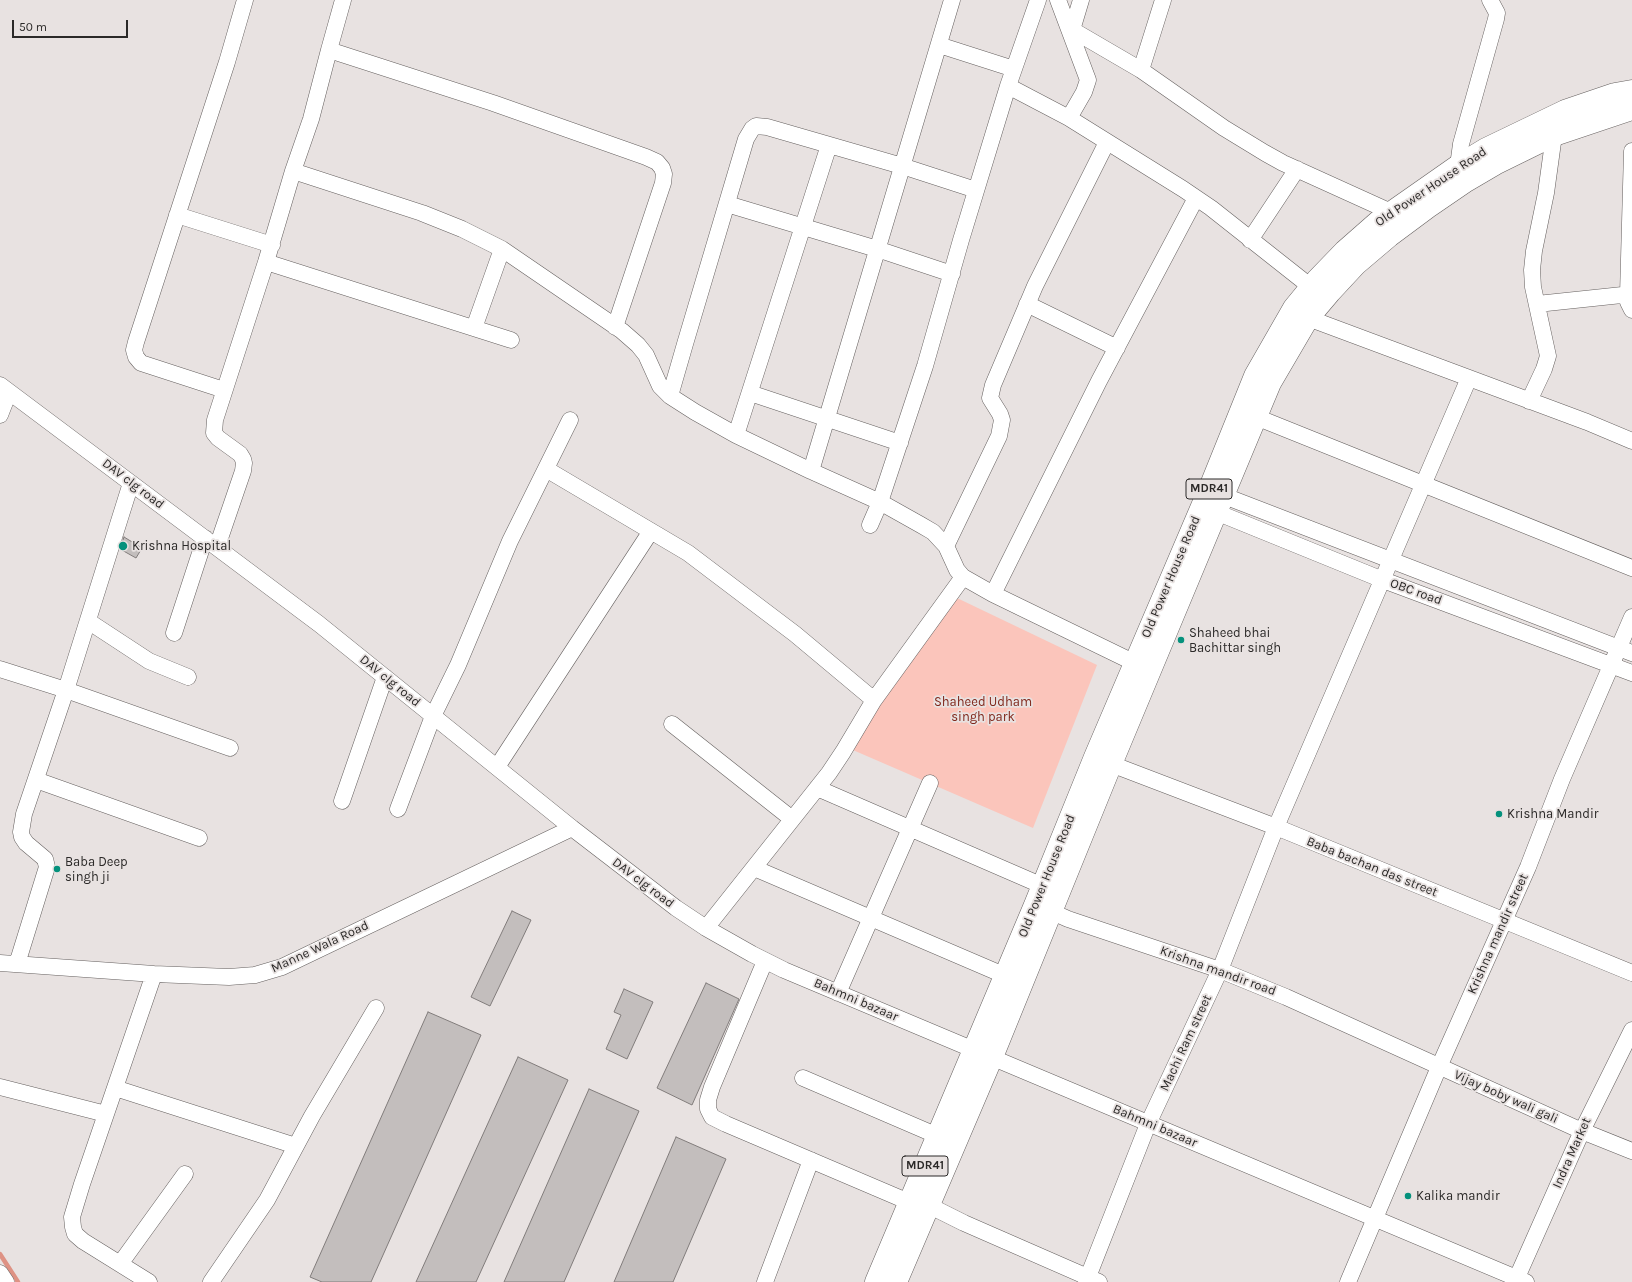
<!DOCTYPE html>
<html>
<head>
<meta charset="utf-8">
<style>
  body { margin:0 }
  #map { position:relative; width:1632px; height:1282px; overflow:hidden; background:#e8e2e1; font-family:Karla,sans-serif }
  canvas { display:block }
  .scale { position:absolute; left:12px; top:20px; width:116px; height:18px; box-sizing:border-box; border:2px solid #2b2928; border-top:0; padding-left:5px; font-size:12px; line-height:14px; white-space:nowrap; color:#2b2928; -webkit-text-stroke:3px #e8e2e1; paint-order:stroke }
</style>
</head>
<body>
<div id="map">
<canvas width="1632" height="1282"></canvas>
<div class="scale">50 m</div>
</div>
<script>
const g = document.querySelector('canvas').getContext('2d');
g.lineJoin = 'round';
function paint(path, color) { g.fillStyle = color; g.fill(path, 'evenodd'); }
const toPath = rows => new Path2D(rows.map(r => 'M' + r).join(''));
function stroke(path, color, width, dash) { g.strokeStyle = color; g.lineWidth = width; g.lineCap = dash ? 'butt' : 'round'; g.setLineDash(dash || []); g.stroke(path); }
function write(font, color, halo, rows, align = 'center') {
  g.font = font + ' Karla,sans-serif'; g.lineWidth = 3.5; g.setLineDash([]); g.textBaseline = 'middle'; g.strokeStyle = halo; g.fillStyle = color; for (const [text, x, y, turn = 0] of rows) {
    g.save(); g.translate(x, y); g.rotate((+turn || 0) * Math.PI / 180); g.textAlign = isNaN(turn) ? turn : align; if (halo) g.strokeText(text, 0, 0); g.fillText(text, 0, 0); g.restore();
  }
}
paint(toPath([
  [957,598,1097,665,1033,828,839,744]
]), '#fbc5bb');
stroke(toPath([
  [0,1254,18,1282]
]), '#de9284', 4.5);
const building = toPath([
  [124,537,142,548,136,558,120,549,124,537],
  [512,911,531,920,490,1006,471,997,512,911],
  [706,983,739,999,692,1105,657,1088,706,983],
  [624,989,653,1002,627,1059,606,1049,621,1015,614,1012,624,989],
  [428,1012,481,1035,371,1282,322,1282,310,1277,428,1012],
  [518,1057,568,1080,476,1282,416,1282,518,1057],
  [589,1089,639,1111,564,1282,504,1282,589,1089],
  [676,1137,726,1159,673,1282,614,1282,676,1137]
]);
paint(building, '#c3bebd');
stroke(building, '#817c7b', 1);
const minor = toPath([
  [343,0,329,50,493,103,646,157,657,162,662,168,664,174,663,183,615,327],
  [1058,0,1088,80,1084,92,1069,118],
  [1069,28,1141,70,1224,128,1265,153,1283,163,1391,212],
  [1072,30,1081,0],
  [939,45,1014,69],
  [1141,70,1163,0],
  [1008,86,1069,118,1183,189,1211,208,1311,287],
  [1632,151,1628,295,1628,302,1632,310],
  [293,171,422,213,462,229,502,249,622,331,638,345,646,355,660,386,670,396,695,412,736,435,811,471,880,502,921,525,933,532,946,546,957,570,963,577,993,594,1135,663],
  [1462,173,1458,166,1461,144,1496,19,1497,13,1490,0],
  [727,204,877,249,952,274],
  [177,215,272,245],
  [1250,240,1297,169],
  [266,262,511,340],
  [1027,304,1117,348],
  [1537,304,1632,294],
  [1308,318,1587,422,1632,441],
  [474,328,502,249],
  [0,385,319,624,572,828,676,908,706,928,752,954,784,970,1526,1282],
  [224,390,141,363,136,357,134,350,136,342,227,62,245,0],
  [750,393,900,443],
  [670,396,685,344,746,139,752,129,756,126,767,127,902,166,976,190],
  [1529,401,1544,369,1548,356,1533,287,1532,270,1534,251,1546,193,1554,135],
  [0,415,9,392],
  [1256,417,1632,568],
  [736,435,829,145],
  [546,469,688,553,795,634,874,700],
  [811,471,952,0],
  [1214,492,1632,653],
  [1206,508,1383,580,1632,673],
  [870,525,880,502,925,366,961,240,1008,86,1038,0],
  [946,546,999,436,1002,420,1000,414,990,398,993,385,1035,286,1107,142],
  [217,547,243,471,244,463,243,459,240,454,218,438,214,433,215,420,266,262,293,171,311,119,329,50],
  [993,594,1099,381,1196,198],
  [88,621,149,661,188,677],
  [174,633,205,538],
  [0,669,66,690,230,748],
  [672,724,792,819],
  [1111,764,1276,827,1632,973],
  [497,767,651,531],
  [36,780,199,838],
  [817,788,1043,886],
  [342,801,385,677],
  [398,809,433,716,458,665,510,541,570,420],
  [754,868,1006,976],
  [1050,911,1068,919,1220,970,1286,997,1582,1131,1632,1151],
  [706,928,829,773,843,752,874,700,963,577],
  [765,961,712,1087,708,1100,708,1109,712,1117,726,1124,909,1202],
  [0,963,154,974,229,977,255,975,282,967,572,828],
  [17,964,47,867,45,859,26,843,22,837,21,832,24,814,66,690,131,483],
  [838,993,930,783],
  [803,1078,938,1136],
  [0,1087,106,1114],
  [115,1088,296,1146],
  [928,1205,964,1223,1099,1282],
  [120,1264,185,1174],
  [0,1273,6,1282],
  [149,1282,83,1241,75,1234,73,1227,72,1217,82,1184,154,974],
  [211,1282,267,1200,312,1116,376,1008],
  [765,1282,811,1160],
  [1086,1282,1148,1124,1220,970,1276,827,1469,378],
  [1348,1282,1439,1067,1528,867,1562,779,1632,617],
  [1515,1282,1582,1131,1632,1030]
]);
const highway = toPath([
  [876,1282,1035,905,1095,757,1209,490,1255,376,1294,308,1317,280,1345,251,1378,222,1458,166,1486,149,1565,111,1615,94,1632,91],
  [896,1282,992,1057,1111,764,1270,383,1308,318,1330,292,1356,264,1389,236,1428,207,1466,181,1495,164,1554,135,1632,109]
]);
stroke(minor, '#65605f', 17);
stroke(highway, '#65605f', 23);
stroke(minor, '#fff', 16);
stroke(highway, '#fff', 22);
for (const [x, y, r, color] of [
  [123,546,5,"#05917c"],
  [1181,640,4,"#05917c"],
  [1499,814,4,"#05917c"],
  [57,869,4,"#05917c"],
  [1408,1196,4,"#05917c"]
]) { const dot = new Path2D(); dot.arc(x, y, r, 0, 2 * Math.PI); g.fillStyle = color; g.fill(dot); stroke(dot, '#e8e2e1', 1.5); }
for (const [x, y, w] of [
  [1209,489,46],
  [925,1166,46]
]) { const box = new Path2D(); box.roundRect(x - w / 2, y - 10, w, 20, 3); g.fillStyle = '#e8e2e1'; g.fill(box); stroke(box, '#2b2928', 1); }
write('bold 12px', '#2b2928', null, [
  ["MDR41",1209,489],
  ["MDR41",925,1166]
]);
write('13px', '#2b2928', '#e8e2e1', [
  ["Old Power House Road",1431,187,-34],
  ["DAV clg road",133,484,37],
  ["Old Power House Road",1171,577,-67],
  ["OBC road",1416,592,20],
  ["DAV clg road",390,681,39],
  ["Baba bachan das street",1372,867,22],
  ["Old Power House Road",1047,876,-68],
  ["DAV clg road",643,883,37],
  ["Krishna mandir street",1498,934,-66],
  ["Manne Wala Road",320,947,-25],
  ["Krishna mandir road",1218,971,20],
  ["Bahmni bazaar",856,1000,23],
  ["Machi Ram street",1186,1043,-65],
  ["Vijay boby wali gali",1506,1097,24],
  ["Bahmni bazaar",1155,1126,23],
  ["Indra Market",1572,1153,-66]
]);
write('13px', '#2b2928', '#e8e2e1', [
  ["Krishna Hospital",132,546],
  ["Shaheed bhai",1189,633],
  ["Bachittar singh",1189,648],
  ["Krishna Mandir",1507,814],
  ["Baba Deep",65,862],
  ["singh ji",65,877],
  ["Kalika mandir",1416,1196]
], 'left');
write('13px', '#80271b', '#e8e2e1', [
  ["Shaheed Udham",983,702],
  ["singh park",983,717]
]);
</script>
</body>
</html>
